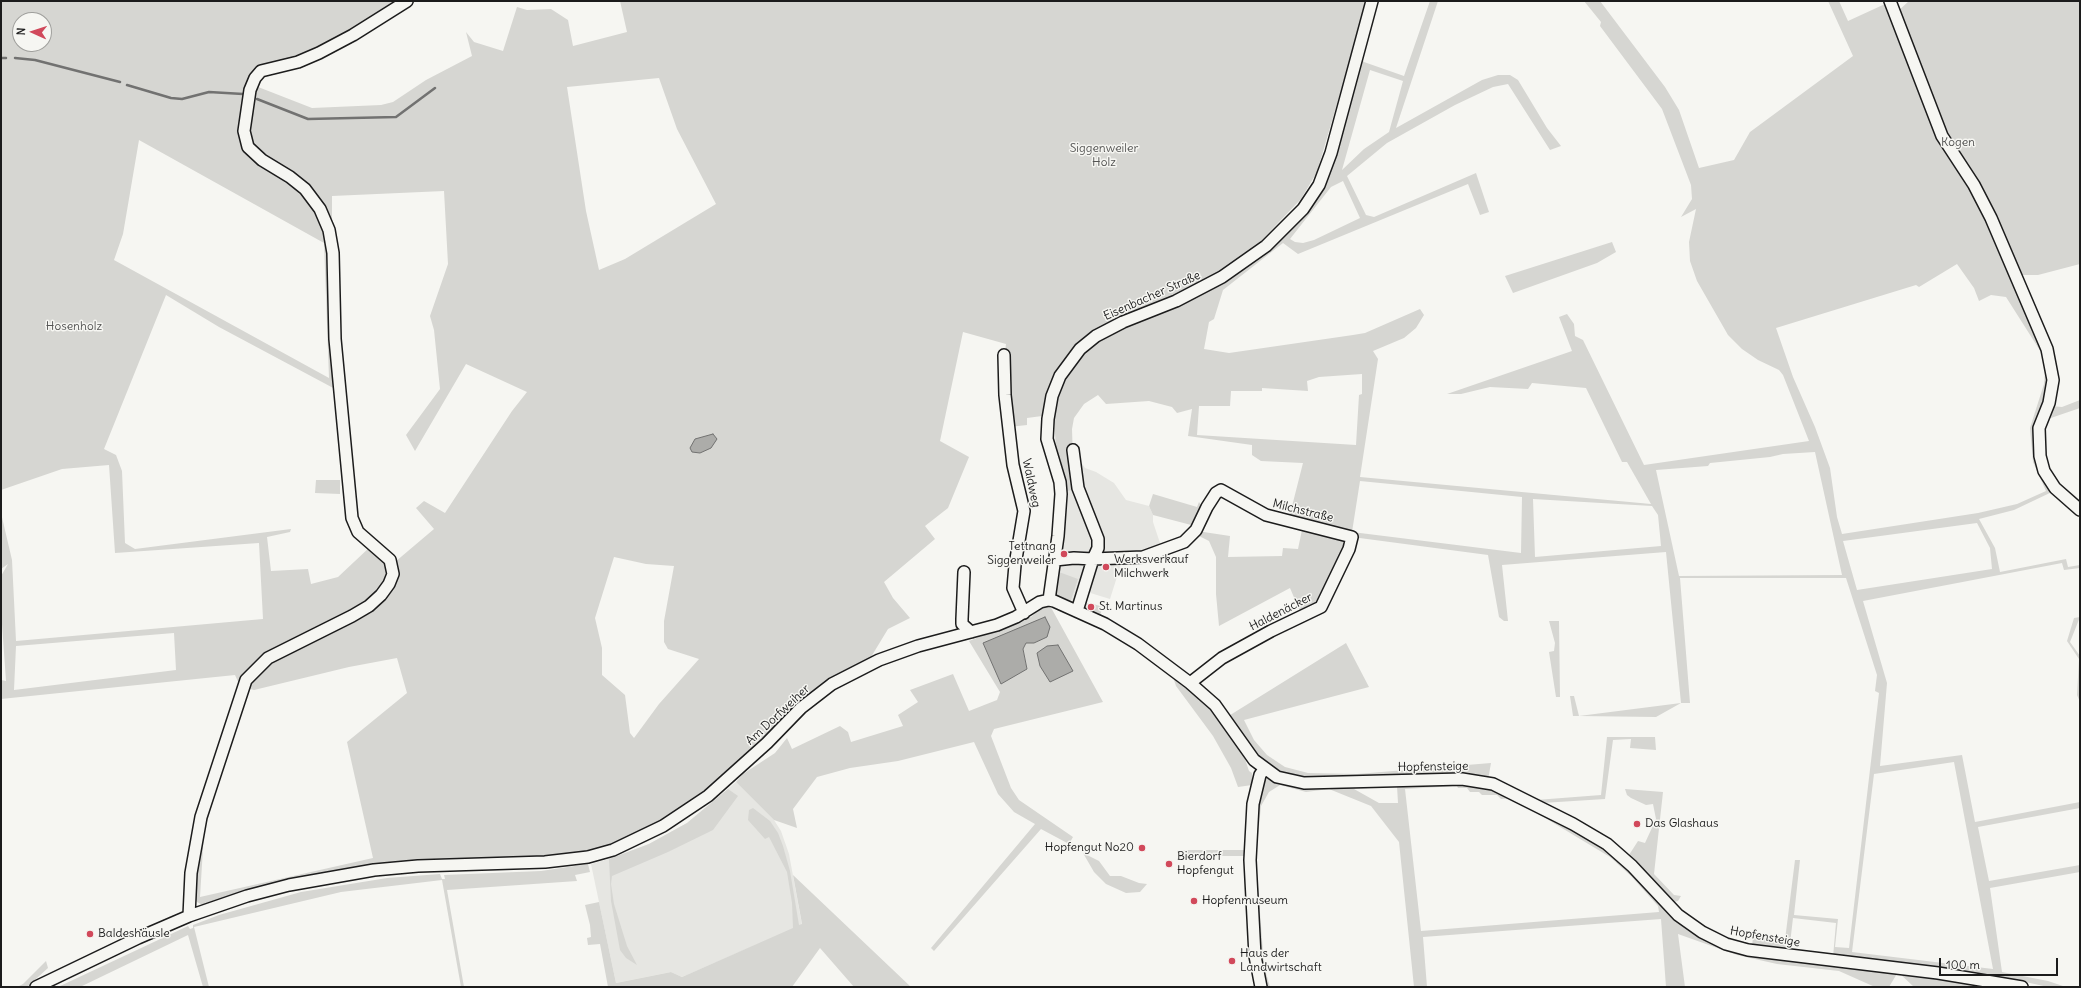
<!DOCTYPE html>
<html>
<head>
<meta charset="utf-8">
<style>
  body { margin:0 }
  #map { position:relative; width:2081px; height:988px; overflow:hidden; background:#f6f6f2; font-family:Delius,sans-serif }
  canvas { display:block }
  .frame { position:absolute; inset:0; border:2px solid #1c1c1c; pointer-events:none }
  .north { position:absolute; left:12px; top:12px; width:40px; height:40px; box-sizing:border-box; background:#f6f6f2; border:1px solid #9f9f9c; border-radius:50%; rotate:273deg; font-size:11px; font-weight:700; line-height:16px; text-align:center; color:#1c1c1c }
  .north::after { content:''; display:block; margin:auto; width:14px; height:18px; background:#d1495b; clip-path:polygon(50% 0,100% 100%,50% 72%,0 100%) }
  .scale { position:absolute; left:1939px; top:958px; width:119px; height:18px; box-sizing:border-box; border:2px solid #1c1c1c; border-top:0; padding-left:5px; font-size:12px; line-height:14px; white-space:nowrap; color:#1c1c1c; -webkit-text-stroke:3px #f6f6f2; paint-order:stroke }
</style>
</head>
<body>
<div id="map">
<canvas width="2081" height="988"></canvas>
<div class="frame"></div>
<div class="north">N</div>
<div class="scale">100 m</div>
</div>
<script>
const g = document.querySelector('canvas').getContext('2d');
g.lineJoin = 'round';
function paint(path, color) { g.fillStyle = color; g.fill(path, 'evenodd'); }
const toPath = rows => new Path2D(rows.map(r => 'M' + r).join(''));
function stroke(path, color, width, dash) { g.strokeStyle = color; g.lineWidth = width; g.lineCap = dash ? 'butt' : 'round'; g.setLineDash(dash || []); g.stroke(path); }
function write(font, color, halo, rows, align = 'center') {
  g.font = font + ' Delius,sans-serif'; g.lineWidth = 3; g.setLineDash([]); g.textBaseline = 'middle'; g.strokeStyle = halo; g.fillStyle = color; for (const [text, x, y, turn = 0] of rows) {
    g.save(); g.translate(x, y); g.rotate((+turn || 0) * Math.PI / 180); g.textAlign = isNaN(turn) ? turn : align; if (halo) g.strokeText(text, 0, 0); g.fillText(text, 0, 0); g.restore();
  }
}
paint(toPath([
  [1081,462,1085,468,1096,472,1114,483,1126,500,1149,506,1153,515,1153,522,1163,552,1122,561,1110,599,1084,591,1078,608,1053,598,1064,492,1074,463],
  [736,782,774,820,781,831,789,854,802,925,682,977,671,972,616,983,591,864,615,857,649,844,687,823]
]), '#e6e6e2');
paint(toPath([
  [1,1,402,1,336,41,308,55,256,70,249,84,244,111,241,133,245,149,251,156,286,178,306,194,318,211,326,230,331,263,332,320,337,390,219,327,166,295,104,449,116,455,122,471,125,543,135,549,291,529,290,532,267,537,271,571,308,569,311,584,338,577,371,546,389,566,390,574,381,591,389,590,393,582,396,569,395,562,434,529,416,508,424,501,445,513,512,411,527,392,466,364,415,451,406,435,440,389,434,330,430,316,448,264,444,191,332,196,332,234,317,201,302,182,262,158,249,143,247,127,253,85,312,108,381,105,393,102,426,80,472,56,466,32,474,42,503,51,517,7,527,10,551,9,568,20,573,46,627,32,620,1,1367,1,1317,172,1301,199,1257,245,1203,284,1091,332,1072,349,1053,377,1047,391,1042,416,1027,418,1027,425,1009,427,1004,360,1006,344,963,332,940,441,969,457,948,508,925,526,935,539,884,582,893,598,910,618,888,629,871,657,872,660,840,676,806,698,757,742,717,784,683,808,681,812,641,835,603,849,563,859,376,863,204,906,197,902,194,897,195,878,203,822,218,772,222,771,204,832,200,897,373,858,347,742,407,693,397,658,349,667,254,690,240,686,235,675,1,699,1,680,6,681,1,610,1,576,8,564,1,569,1,513,12,560,16,641,263,619,259,543,115,553,109,465,62,469,1,490],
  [20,20,44,20,44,44,20,44],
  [659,78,677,129,716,204,625,259,599,270,586,211,567,87],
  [139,140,324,243,329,378,114,260,123,234],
  [614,557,646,564,674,566,664,621,664,642,668,649,699,659,659,704,634,738,630,733,625,695,602,675,602,648,595,618],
  [174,633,176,670,14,690,16,646],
  [1430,1,1438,1,1396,128,1482,80,1498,75,1510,75,1518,80,1547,128,1561,146,1550,150,1508,84,1493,87,1455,105,1387,143,1347,176,1366,215,1374,217,1476,173,1489,212,1480,215,1468,184,1298,254,1283,243,1223,290,1214,319,1209,322,1204,349,1229,353,1353,335,1365,333,1420,309,1424,315,1416,328,1404,338,1373,351,1378,359,1360,477,1651,504,1627,462,1622,462,1586,388,1532,383,1528,389,1490,387,1461,394,1447,394,1572,351,1559,317,1567,314,1574,324,1575,336,1583,340,1644,465,1809,441,1783,375,1779,370,1758,360,1742,349,1728,335,1697,281,1690,261,1689,242,1696,209,1681,217,1692,199,1691,185,1662,109,1600,26,1601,22,1584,1,1600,1,1665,87,1679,110,1699,168,1734,160,1750,132,1853,56,1828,1,1839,1,1848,21,1885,4,1884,1,1887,1,1901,36,1907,33,1897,12,1909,1,2080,1,2080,264,2038,275,2012,275,2034,325,2049,371,2046,398,2034,428,2034,441,2039,466,2054,491,2014,510,1979,519,1995,548,2000,572,2066,559,2068,567,2080,565,2080,568,2064,570,2062,563,1863,601,1887,683,1880,766,1962,755,1975,822,2080,802,2080,808,1978,827,1989,881,2080,865,2080,872,1990,888,2002,972,2048,981,2066,987,2048,987,1994,975,1833,957,1836,923,1793,918,1789,952,1752,947,1753,937,1785,940,1795,860,1800,860,1794,915,1838,919,1835,947,1849,948,1879,693,1875,691,1877,675,1846,578,1680,578,1690,703,1681,703,1656,717,1579,716,1573,716,1570,696,1574,696,1579,716,1681,703,1666,552,1502,565,1508,621,1504,621,1499,617,1488,555,1352,537,1349,549,1321,607,1302,616,1290,588,1219,626,1216,594,1216,557,1209,541,1197,535,1197,531,1230,536,1228,557,1282,556,1283,548,1298,549,1303,525,1288,522,1303,463,1261,461,1252,455,1252,445,1188,436,1192,409,1177,413,1172,407,1149,401,1106,404,1098,395,1084,404,1074,418,1072,429,1073,461,1078,488,1064,492,1064,481,1056,451,1054,415,1061,385,1073,364,1087,348,1104,336,1203,294,1227,279,1280,239,1302,218,1314,202,1327,178,1361,58,1364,62,1404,76],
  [1370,70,1403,81,1389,132,1364,149,1342,170],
  [1343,181,1360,218,1314,240,1303,243,1295,242,1290,239,1331,187],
  [1957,264,1974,288,1979,301,1991,295,2006,297,2046,360,2044,384,2030,428,2033,462,2046,491,2017,504,1978,513,1842,534,1837,517,1830,468,1815,427,1793,377,1776,328,1916,285,1919,287],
  [1362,374,1362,394,1359,395,1356,445,1197,435,1199,406,1230,406,1231,391,1262,391,1262,388,1308,391,1307,381,1319,377],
  [1815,452,1842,575,1679,576,1656,470,1708,466,1710,463,1770,457,1783,454],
  [1360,481,1522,497,1521,553,1352,532],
  [1533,499,1652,506,1658,515,1661,546,1535,557],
  [1977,523,1990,548,1992,569,1857,590,1843,541],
  [1954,762,1993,969,1852,952,1874,774],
  [1612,242,1616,252,1597,263,1513,293,1505,276],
  [2080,400,2080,408,2045,420,2051,406,2062,407],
  [316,480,340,480,340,494,315,493],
  [1153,494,1197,507,1199,502,1203,508,1195,526,1153,515,1149,506],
  [1059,572,1078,579,1070,603,1058,598,1055,594,1055,588],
  [1048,602,1103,702,994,729,991,736,1011,788,1019,800,1073,837,1069,844,1041,829,934,951,931,948,1035,824,1014,812,998,794,974,742,898,761,850,768,817,777,793,809,797,828,774,820,736,782,743,774,775,753,787,738,792,749,840,726,848,732,851,742,903,726,898,715,918,702,910,690,953,674,969,711,997,700,1000,692,969,641,1031,617],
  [1047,637,1026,643,1023,649,1027,669,983,643],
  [1090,603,1100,606,1102,609,1100,616,1085,610,1085,604],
  [2080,617,2070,642,2080,656,2080,702,2077,695,2079,659,2067,641,2074,618],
  [1549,621,1559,621,1560,697,1556,697,1549,652,1554,651,1555,643],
  [1346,643,1369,687,1244,720,1254,740,1267,755,1285,767,1308,773,1357,774,1491,763,1488,780,1292,778,1263,765,1227,717],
  [1173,677,1207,704,1222,720,1225,728,1245,759,1249,771,1252,773,1252,785,1238,787,1231,768,1213,736,1176,686],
  [1607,737,1655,737,1656,750,1630,748,1631,739,1613,740,1605,799,1542,803,1536,800,1601,795],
  [1272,777,1456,782,1501,791,1599,845,1628,867,1711,940,1982,983,1986,987,1914,987,1898,972,1889,987,1875,987,1839,971,1777,964,1737,955,1678,934,1685,987,1666,987,1661,919,1423,937,1427,987,1414,987,1399,842,1371,806,1329,789,1306,792,1280,785,1269,792,1261,806,1259,826,1256,859,1264,966,1270,987,1263,987,1252,877,1260,788,1265,780],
  [1397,786,1398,803,1379,803,1354,789],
  [1457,786,1458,788,1467,788,1470,792,1479,792,1482,795,1497,795,1501,799,1512,798,1610,857,1631,876,1658,906,1659,912,1421,931,1405,789],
  [728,789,738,796,713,830,668,852,612,876,611,884,614,904,627,946,637,965,626,958,620,950,611,901,609,859,649,844,687,823],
  [1625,789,1663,792,1654,874,1674,895,1681,896,1678,901,1674,902,1667,898,1629,855,1638,841,1645,843,1656,819,1653,804,1646,805,1631,798,1627,795],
  [753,808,770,821,778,833,783,846,790,871,799,925,802,924,793,875,911,987,854,987,820,948,792,987,608,987,600,944,588,945,587,938,591,937,590,925,585,905,599,902,616,983,671,972,682,977,793,928,792,903,787,872,769,837,765,839,748,820,749,810],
  [1177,850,1244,850,1244,856,1177,856],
  [1083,853,1099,861,1110,876,1121,876,1139,883,1147,884,1140,892,1126,893,1106,884,1094,872],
  [588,864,590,872,575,875,577,881,447,890,464,987,461,987,442,880,341,892,194,927,209,987,203,987,188,935,80,987,58,987,188,926,190,929,193,928,193,925,219,915,301,892,387,878,440,874,442,879,445,879,444,875,541,871],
  [46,961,48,968,27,987,17,987,23,984]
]), '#d6d6d2');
const water = toPath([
  [713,434,717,439,711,448,700,453,692,452,690,448,695,439,713,434],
  [1045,617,1050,627,1047,637,1034,643,1026,643,1023,649,1027,669,1001,684,983,643,1045,617],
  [1058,645,1073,671,1050,682,1040,666,1037,653,1047,646,1058,645]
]);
paint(water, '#acaca9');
stroke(water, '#727271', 1);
stroke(toPath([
  [1,58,6,58],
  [15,58,35,60,120,82],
  [127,85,171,98,182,99,209,92,243,94],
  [257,99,308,119,396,117,435,88]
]), '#727271', 2.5);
const minor = toPath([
  [1890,1,1942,136,1974,185,1991,218,2047,349,2053,380,2049,403,2039,428,2040,456,2044,471,2055,488,2080,510],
  [1004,355,1005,395,1013,465,1024,511,1015,565,1013,588,1024,613],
  [1055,560,1074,558,1093,559,1098,548,1098,539,1078,488,1073,450],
  [964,572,962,619,962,624,971,632],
  [1049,600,1058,536,1061,494,1060,482,1047,439,1048,419,1052,396,1060,376,1080,349,1096,336,1123,322,1176,301,1222,277,1266,246,1303,209,1319,185,1331,153,1372,1],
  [1077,611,1093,559,1143,557,1184,542,1196,530,1207,507,1216,493,1221,490,1266,515,1352,537,1349,549,1321,607,1271,631,1222,658,1190,683],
  [189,916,191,873,201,817,246,680,268,658,352,616,369,606,381,595,389,584,393,574,390,560,358,532,352,518,335,339,333,253,329,230,320,209,305,189,290,177,262,160,248,147,244,131,250,90,255,78,261,71,298,62,319,53,353,35,407,1],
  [36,987,138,938,189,916,247,896,289,885,374,870,418,866,545,862,588,857,613,850,663,826,708,796,767,743,801,708,832,684,879,660,918,646,997,625,1016,617,1040,602,1049,600,1054,601,1105,624,1138,644,1190,683,1215,705,1254,760,1277,777,1304,783,1462,779,1493,784,1573,824,1607,844,1632,866,1678,915,1702,932,1726,944,1748,950,1938,973,2022,987],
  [1261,987,1255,956,1250,860,1253,804,1260,775,1264,769]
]);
stroke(minor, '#1c1c1c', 14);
stroke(minor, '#f6f6f2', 11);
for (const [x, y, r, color] of [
  [1064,554,4,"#d1495b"],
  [1106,567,4,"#d1495b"],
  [1091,607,4,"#d1495b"],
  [1637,824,4,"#d1495b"],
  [1142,848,4,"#d1495b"],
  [1169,864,4,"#d1495b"],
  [1194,901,4,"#d1495b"],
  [90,934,4,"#d1495b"],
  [1232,961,4,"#d1495b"]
]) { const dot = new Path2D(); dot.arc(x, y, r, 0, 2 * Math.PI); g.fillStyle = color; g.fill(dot); stroke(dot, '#f6f6f2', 1.5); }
write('12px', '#545453', '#f6f6f2', [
  ["Kogen",1958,143],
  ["Siggenweiler",1104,149],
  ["Holz",1104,163],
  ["Hosenholz",74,327]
]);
write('12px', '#1c1c1c', '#f6f6f2', [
  ["Eisenbacher Straße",1152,296,-24],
  ["Waldweg",1031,483,78],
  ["Milchstraße",1303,511,14],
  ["Haldenäcker",1281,612,-27],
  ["Am Dorfweiher",778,715,-43],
  ["Hopfensteige",1433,767,-1],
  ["Hopfensteige",1765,937,10]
]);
write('12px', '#1c1c1c', '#f6f6f2', [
  ["Tettnang",1056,547,"right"],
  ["Siggenweiler",1056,561,"right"],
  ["Werksverkauf",1114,560],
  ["Milchwerk",1114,574],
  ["St. Martinus",1099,607],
  ["Das Glashaus",1645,824],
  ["Hopfengut No20",1134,848,"right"],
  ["Bierdorf",1177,857],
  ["Hopfengut",1177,871],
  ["Hopfenmuseum",1202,901],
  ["Baldeshäusle",98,934],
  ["Haus der",1240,954],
  ["Landwirtschaft",1240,968]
], 'left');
</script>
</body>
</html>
